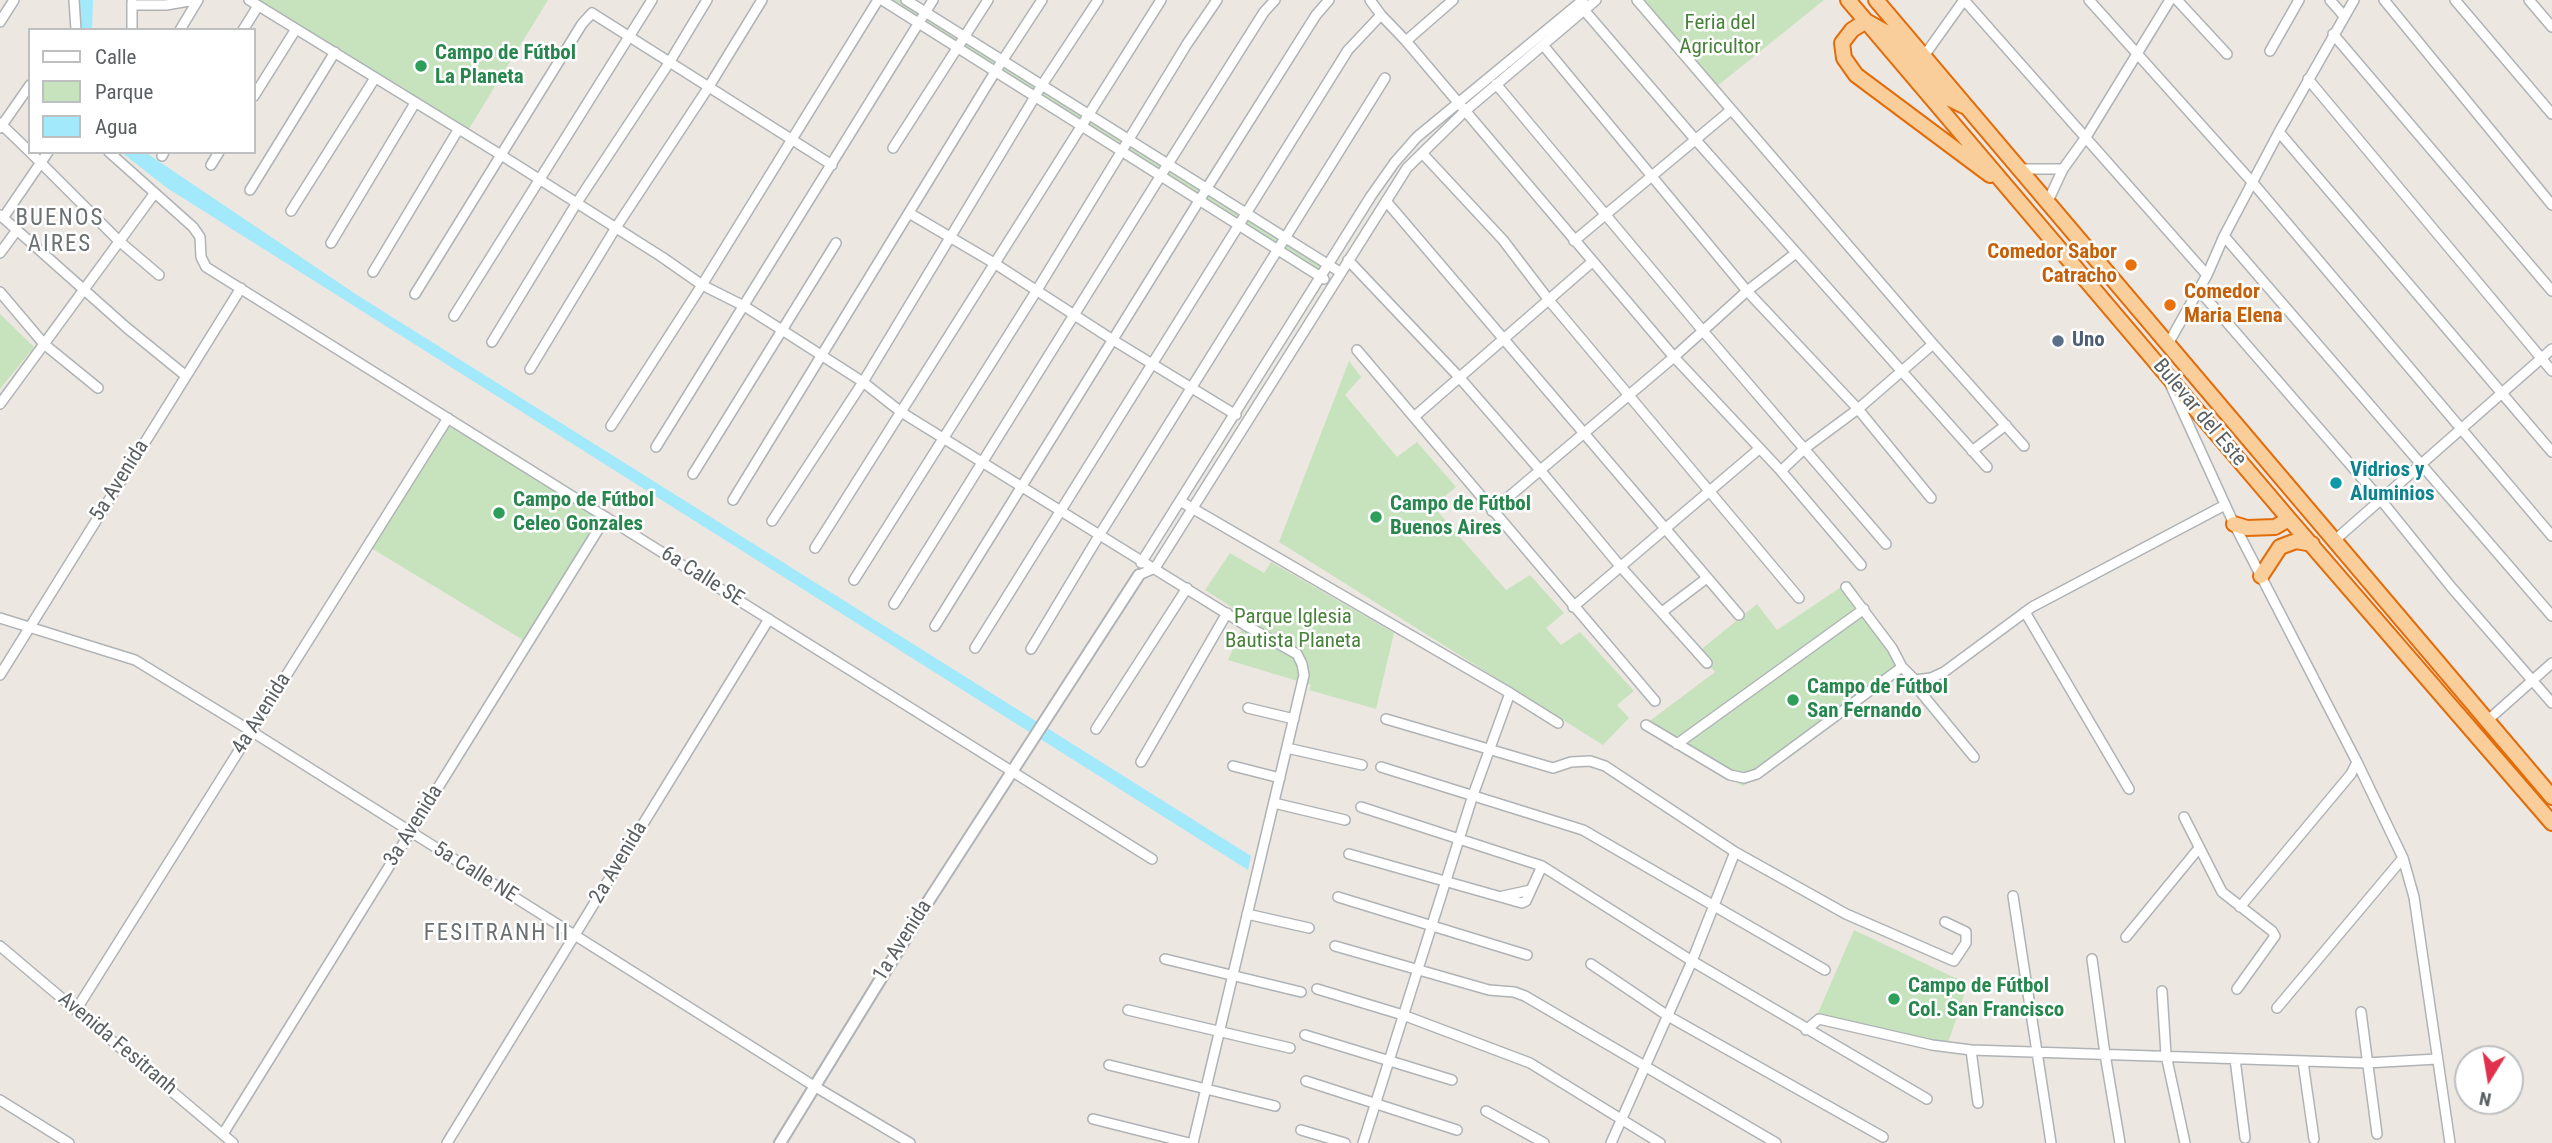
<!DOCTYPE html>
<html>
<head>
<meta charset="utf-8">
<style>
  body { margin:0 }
  #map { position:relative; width:2552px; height:1143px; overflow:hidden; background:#ece7e1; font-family:"Roboto Condensed",sans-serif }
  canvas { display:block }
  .legend { position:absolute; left:28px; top:28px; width:228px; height:126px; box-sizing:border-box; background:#fff; border:2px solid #bdbfc0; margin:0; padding:9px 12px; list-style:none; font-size:21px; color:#5a5f61 }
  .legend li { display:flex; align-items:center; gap:14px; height:35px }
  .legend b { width:35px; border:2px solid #bdbfc0 }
  .north { position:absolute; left:2454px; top:1045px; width:70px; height:70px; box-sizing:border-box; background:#fff; border:2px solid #bdbfc0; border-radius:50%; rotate:191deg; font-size:19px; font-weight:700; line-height:28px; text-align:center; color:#5a5f61 }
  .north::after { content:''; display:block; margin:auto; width:24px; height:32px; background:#e1324d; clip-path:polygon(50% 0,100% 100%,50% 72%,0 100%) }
</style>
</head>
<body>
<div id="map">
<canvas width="2552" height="1143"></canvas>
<ul class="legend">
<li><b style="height:9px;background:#fff"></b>Calle</li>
<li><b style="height:19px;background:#c7e3be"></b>Parque</li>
<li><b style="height:19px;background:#a2e9fb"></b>Agua</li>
</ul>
<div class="north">N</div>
</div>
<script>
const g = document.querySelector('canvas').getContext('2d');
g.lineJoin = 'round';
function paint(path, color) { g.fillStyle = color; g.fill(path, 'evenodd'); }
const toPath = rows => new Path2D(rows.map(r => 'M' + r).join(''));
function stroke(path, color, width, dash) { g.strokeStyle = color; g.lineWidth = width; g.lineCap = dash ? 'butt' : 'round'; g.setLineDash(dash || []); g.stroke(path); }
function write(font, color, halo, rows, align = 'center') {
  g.font = font + ' "Roboto Condensed",sans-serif'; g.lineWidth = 5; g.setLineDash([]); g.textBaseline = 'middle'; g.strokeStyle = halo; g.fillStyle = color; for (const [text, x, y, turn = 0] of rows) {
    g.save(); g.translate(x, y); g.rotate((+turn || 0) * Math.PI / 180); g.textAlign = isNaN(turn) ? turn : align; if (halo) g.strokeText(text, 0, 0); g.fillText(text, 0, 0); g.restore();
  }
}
paint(toPath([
  [259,0,548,0,467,132],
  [882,0,904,0,1326,265,1321,275],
  [1642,0,1824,0,1716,87],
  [0,314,34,347,0,389],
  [1349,361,1361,377,1345,395,1397,457,1417,442,1456,487,1433,506,1506,590,1530,575,1564,613,1546,628,1561,645,1580,632,1634,691,1617,705,1629,718,1603,745,1279,542],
  [450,419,603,515,523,640,371,548],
  [1230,553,1264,573,1271,562,1394,633,1376,709,1309,690,1311,685,1228,660,1247,617,1205,590],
  [1850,581,1908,668,1792,756,1743,786,1647,723,1715,672,1698,652,1757,604,1777,630],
  [1854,930,1968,984,1948,1043,1818,1013]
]), '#c7e3be');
paint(toPath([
  [79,0,93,0,92,30,80,30],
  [121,152,145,152,357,295,1251,856,1248,870,167,188]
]), '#a2e9fb');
const minor = toPath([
  [74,0,76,30],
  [249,0,501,155,662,257,702,285,744,306,782,330,863,382,901,412,1245,625,1297,654,1302,664,1304,675,1193,1143],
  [882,0,1324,279],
  [906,0,1340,272],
  [1370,0,1381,15,1406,41,1674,357,1781,471,1861,565],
  [1637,0,1933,344,2024,446],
  [1964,0,2207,275],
  [2089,0,2253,183,2552,536],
  [2177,0,2227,54],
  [2330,0,2344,16],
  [2384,0,2552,205],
  [2455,0,2552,114],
  [2529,0,2552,27],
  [132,5,166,5,195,0],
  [1584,10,1694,138,1987,467],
  [0,22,14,0],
  [132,30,132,2],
  [180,30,198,0],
  [243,30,258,6],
  [2333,34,2552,291],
  [1406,41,1453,0],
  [1543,45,1747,291,1858,409,1931,498],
  [2270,51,2299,0],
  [1924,56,1964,0],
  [2308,79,2552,371],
  [1496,84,1703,331,1886,544],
  [254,96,296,29],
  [0,123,30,152],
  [0,128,30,85],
  [2279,132,2552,452],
  [893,148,988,0],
  [30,152,119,241,159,275],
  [109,152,193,227,200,237,201,257,206,267,1152,859],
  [1422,153,1503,240,1548,299,1799,598],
  [162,156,164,152],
  [211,165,219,152],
  [2021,169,2063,169],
  [250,190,335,52],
  [1386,201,1739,615],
  [2048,201,2063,169,2086,137,2170,0],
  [291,211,375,78],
  [909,213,994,263,1113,340,1236,415],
  [0,215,127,328,186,376],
  [3,218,48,152],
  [2224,236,2552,616],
  [1574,241,1731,110],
  [331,243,415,103],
  [0,253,17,230],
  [1348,260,1459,377,1540,470,1620,566,1707,663],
  [373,272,458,130],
  [2198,289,2381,500,2452,588,2552,703],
  [0,292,44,344,98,388],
  [415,294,582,24,592,13,832,165],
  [454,316,652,0],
  [492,342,576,204,669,63,707,0],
  [2168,344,2207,275,2224,236,2279,132,2354,0],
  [1357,350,1655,701],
  [530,369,615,229,708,88,762,0],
  [2170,384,2234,524,2357,762,2403,858,2414,897,2450,1143],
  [0,404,154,194],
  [1414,417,1592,262],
  [611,426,702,285,878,0],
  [656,447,933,0],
  [1972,451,2006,425],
  [1781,471,1804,449,1858,409,1933,344],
  [693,474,836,243],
  [733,500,995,72,1042,0],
  [1180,501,1510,693,1473,795,1363,1143],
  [1492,511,1674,357,1747,291,1796,253],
  [772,521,863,382,1042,85,1098,0],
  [2335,540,2552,349],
  [815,548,1161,0],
  [1141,563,1371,196,1395,162,1417,137,1583,0],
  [1139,575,1155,568,1407,168,1464,112,1596,0],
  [854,580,1037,290,1187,44,1217,0],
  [1846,587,1892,648,1902,667,1915,680,1931,678,1944,672,2032,607,2225,505],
  [894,604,1168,164,1264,12,1275,0],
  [1573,607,1759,449],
  [1662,612,1707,578],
  [2025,612,2129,789],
  [0,618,135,660,251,731,814,1086,910,1143],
  [935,626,1207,188,1316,15,1329,0],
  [975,648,1348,50,1381,15],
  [1031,649,1100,534,1385,78],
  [0,675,241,288],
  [1915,680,1918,689,1974,757],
  [1510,693,1558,723],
  [1248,708,1294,719],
  [1386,719,1553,768,1571,762,1590,761,1605,766,1735,852,1846,914,1954,961,1966,943,1966,932,1945,922],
  [2488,720,2552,663],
  [1646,725,1730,775,1744,778,1757,774,1902,667],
  [1096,729,1187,588],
  [1677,744,1864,609],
  [1287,748,1362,765],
  [1141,762,1227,613],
  [1233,766,1280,778],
  [1381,767,1583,830,1825,970],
  [1274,803,1345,820],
  [1361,807,1542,866,1692,961,1927,1099],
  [2184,817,2222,892,2272,931,2275,936,2237,989],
  [1349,854,1522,903,1526,901,1542,866],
  [1503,896,1531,890],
  [2013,896,2051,1143],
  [1338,897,1527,955],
  [2240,907,2351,774,2357,762],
  [1247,914,1309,928],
  [2126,937,2199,848],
  [0,946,233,1143],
  [1335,946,1489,990,1514,992,1525,996,1776,1143],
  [1165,959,1301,992],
  [2092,959,2105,1054,2120,1143],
  [1591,964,1668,1016,1883,1137],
  [1317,989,1403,1015,1530,1063,1660,1143],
  [2162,991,2166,1055,2185,1143],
  [2277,1008,2403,858],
  [76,1010,448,418],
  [1128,1010,1290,1048],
  [2361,1012,2377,1134],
  [1806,1030,1819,1019,1932,1045,1971,1050,2366,1063,2437,1059],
  [1305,1035,1452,1080],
  [1971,1050,1978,1103],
  [2235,1059,2245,1138],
  [2303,1062,2314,1139],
  [1109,1065,1275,1106],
  [1306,1081,1457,1130],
  [0,1100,69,1143],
  [1486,1111,1544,1143],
  [1093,1119,1189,1143],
  [1301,1130,1345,1143],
  [223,1134,606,517],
  [447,1143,769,619],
  [1611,1143,1692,961,1735,852]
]);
const tertiary = toPath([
  [780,1143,931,897,1139,575]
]);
const trunk = toPath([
  [1848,0,2289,519,2552,823],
  [1876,0,2552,797],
  [1964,106,1946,97,1891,35,1866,21,1852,30,1842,43,1844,58,1856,75,1990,175],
  [2234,524,2247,528,2275,527,2289,519],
  [2261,576,2280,547,2296,541,2312,544]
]);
stroke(minor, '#afb3b6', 12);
stroke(tertiary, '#afb3b6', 14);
stroke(trunk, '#e36c0a', 18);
stroke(minor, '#fff', 9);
stroke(tertiary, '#fff', 10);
stroke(trunk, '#face9a', 14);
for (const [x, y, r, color] of [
  [421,66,7,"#2e9e5b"],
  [2131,265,7,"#e8710a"],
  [2170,305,7,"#e8710a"],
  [2058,341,7,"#5c6f8a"],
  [2336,483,7,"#0f9aa8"],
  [499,513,7,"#2e9e5b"],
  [1376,517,7,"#2e9e5b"],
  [1793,700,7,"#2e9e5b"],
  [1894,999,7,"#2e9e5b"]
]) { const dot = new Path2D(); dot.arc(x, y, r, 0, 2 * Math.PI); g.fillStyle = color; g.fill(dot); stroke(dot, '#fff', 2.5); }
write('21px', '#468238', '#fff', [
  ["Feria del",1720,24],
  ["Agricultor",1720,48],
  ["Parque Iglesia",1293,618],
  ["Bautista Planeta",1293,642]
]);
write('bold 21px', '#27864d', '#fff', [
  ["Campo de Fútbol",435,54],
  ["La Planeta",435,78],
  ["Campo de Fútbol",513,501],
  ["Celeo Gonzales",513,525],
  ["Campo de Fútbol",1390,505],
  ["Buenos Aires",1390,529],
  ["Campo de Fútbol",1807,688],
  ["San Fernando",1807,712],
  ["Campo de Fútbol",1908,987],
  ["Col. San Francisco",1908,1011]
], 'left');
write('bold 21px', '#c56008', '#fff', [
  ["Comedor Sabor",2117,253],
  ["Catracho",2117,277],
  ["Comedor",2184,293,"left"],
  ["Maria Elena",2184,317,"left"]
], 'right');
write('bold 21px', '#4e5e75', '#fff', [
  ["Uno",2072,341]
], 'left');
write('21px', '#5a5f61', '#fff', [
  ["Bulevar del Este",2199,413,50],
  ["5a Avenida",120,481,-58],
  ["6a Calle SE",702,577,32],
  ["4a Avenida",262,714,-58],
  ["3a Avenida",414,826,-58],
  ["2a Avenida",619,863,-59],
  ["5a Calle NE",475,873,32],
  ["1a Avenida",903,941,-58],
  ["Avenida Fesitranh",117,1044,40]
]);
write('bold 21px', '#0d838f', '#fff', [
  ["Vidrios y",2350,471],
  ["Aluminios",2350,495]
], 'left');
g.letterSpacing = '2px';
write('23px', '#6b7173', '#fff', [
  ["BUENOS",60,219],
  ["AIRES",60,245],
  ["FESITRANH II",497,934]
]);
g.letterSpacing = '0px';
</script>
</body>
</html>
